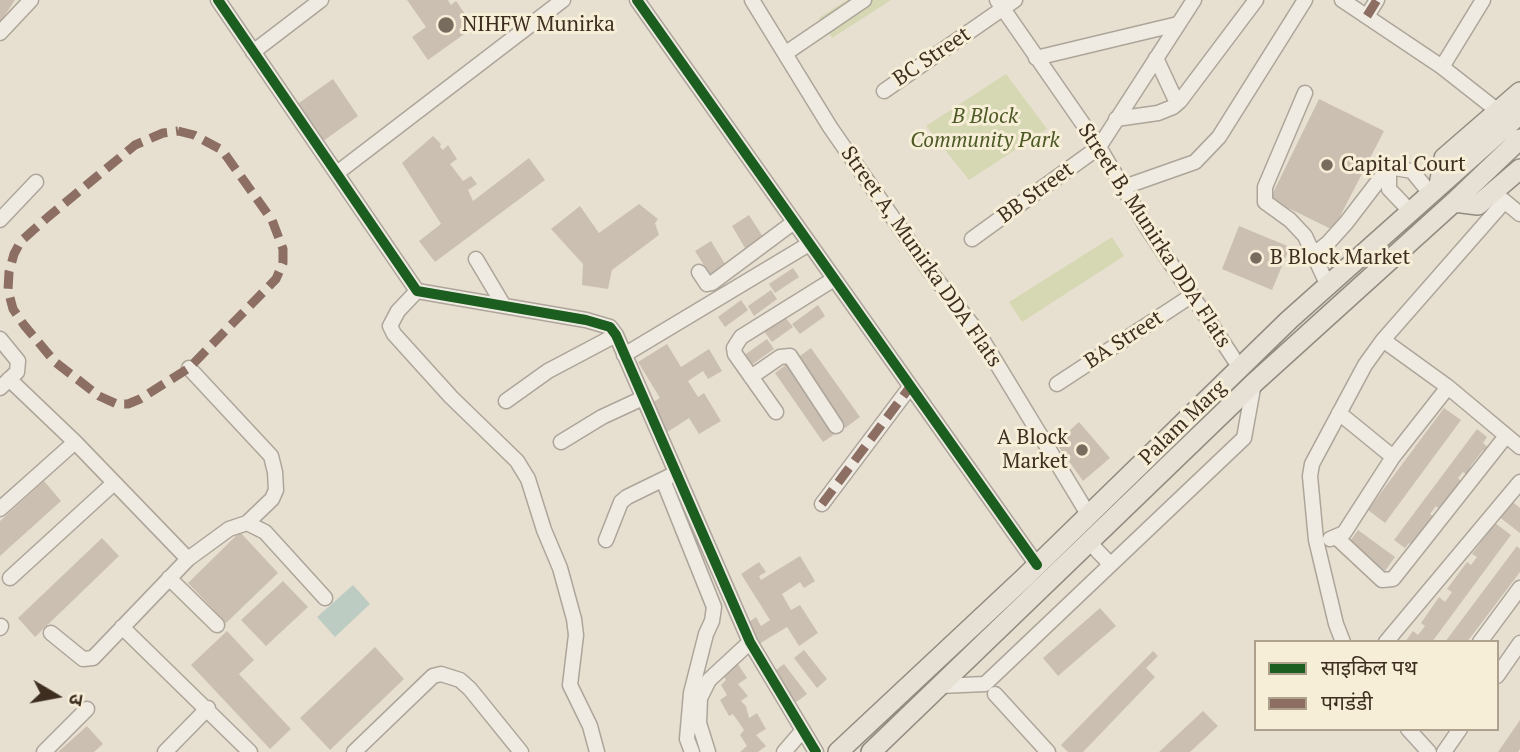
<!DOCTYPE html>
<html>
<head>
<meta charset="utf-8">
<style>
  body { margin:0 }
  #map { position:relative; width:1520px; height:752px; overflow:hidden; background:#e7e0d1; font-family:"PT Serif","Noto Sans Devanagari",serif }
  canvas { display:block }
  .legend { position:absolute; left:1254px; top:640px; width:245px; height:91px; box-sizing:border-box; background:#f7eed8; border:2px solid #ada18e; margin:0; padding:9px 12px; list-style:none; font-size:21px; color:#3d2e20 }
  .legend li { display:flex; align-items:center; gap:14px; height:35px }
  .legend b { width:35px; border:2px solid #ada18e }
  .north { position:absolute; left:21px; top:661px; width:70px; height:70px; -webkit-text-stroke:5px #f7eed8; paint-order:stroke; rotate:100deg; font-size:19px; font-weight:700; line-height:28px; text-align:center; color:#3d2e20 }
  .north::after { content:''; display:block; margin:auto; width:24px; height:32px; background:#3d2e20; clip-path:polygon(50% 0,100% 100%,50% 72%,0 100%) }
</style>
</head>
<body>
<div id="map">
<canvas width="1520" height="752"></canvas>
<ul class="legend">
<li><b style="height:9px;background:#1b5e20"></b>साइकिल पथ</li>
<li><b style="height:9px;background:#8d6e63"></b>पगडंडी</li>
</ul>
<div class="north">उ</div>
</div>
<script>
const g = document.querySelector('canvas').getContext('2d');
g.lineJoin = 'round';
function paint(path, color) { g.fillStyle = color; g.fill(path, 'evenodd'); }
const toPath = rows => new Path2D(rows.map(r => 'M' + r).join(''));
function stroke(path, color, width, dash) { g.strokeStyle = color; g.lineWidth = width; g.lineCap = dash ? 'butt' : 'round'; g.setLineDash(dash || []); g.stroke(path); }
function write(font, color, halo, rows, align = 'center') {
  g.font = font + ' "PT Serif",serif'; g.lineWidth = 6; g.setLineDash([]); g.textBaseline = 'middle'; g.strokeStyle = halo; g.fillStyle = color; for (const [text, x, y, turn = 0] of rows) {
    g.save(); g.translate(x, y); g.rotate((+turn || 0) * Math.PI / 180); g.textAlign = isNaN(turn) ? turn : align; if (halo) g.strokeText(text, 0, 0); g.fillText(text, 0, 0); g.restore();
  }
}
paint(toPath([
  [847,0,891,0,832,38,819,18],
  [1006,74,1047,129,969,180,926,126],
  [1112,237,1124,256,1022,322,1009,302]
]), '#d6d7b3');
paint(toPath([
  [353,585,370,604,335,637,317,617]
]), '#bcccc2');
paint(toPath([
  [0,0,15,0,0,23],
  [407,0,448,0,451,5,456,1,474,27,428,60,412,37,426,27],
  [333,79,358,116,322,142,296,105],
  [1319,99,1384,131,1333,230,1270,199],
  [433,136,441,144,440,147,443,150,448,145,457,159,450,164,463,181,471,176,477,184,468,190,473,201,529,158,545,180,435,262,419,241,441,224,402,163],
  [639,204,658,219,655,223,659,235,612,270,608,289,582,285,583,264,551,229,580,206,599,233],
  [749,215,763,237,745,248,732,226],
  [1239,226,1290,247,1272,290,1222,269],
  [711,241,725,264,739,255,712,278,695,251],
  [793,268,799,277,775,293,769,284],
  [771,290,777,299,754,316,748,306],
  [741,300,748,310,725,327,718,317],
  [818,305,825,316,800,334,792,324],
  [785,317,793,327,772,342,764,331],
  [767,339,774,349,750,366,743,356],
  [667,344,681,367,709,349,722,371,708,379,703,371,688,381,698,397,704,393,721,421,699,434,689,418,666,433,648,405,660,398,638,362],
  [811,348,860,417,845,428,797,358],
  [787,364,835,434,823,442,775,373],
  [1444,408,1461,420,1385,523,1368,510],
  [1079,422,1110,458,1083,481,1056,443],
  [1477,429,1487,437,1483,443,1489,448,1486,453,1483,450,1470,467,1473,469,1468,476,1463,472,1458,478,1463,483,1457,491,1454,489,1445,502,1447,504,1442,511,1436,506,1430,514,1436,519,1415,547,1409,543,1405,548,1394,540],
  [44,481,61,501,0,556,0,521],
  [1510,500,1520,508,1520,533,1498,516],
  [1495,523,1511,535,1432,642,1405,642,1413,631,1418,635,1425,626,1421,623,1439,597,1445,602,1452,592,1447,589,1467,562,1471,565,1477,557,1472,554],
  [1358,530,1395,557,1385,571,1348,544],
  [240,532,278,573,226,623,188,583],
  [102,538,119,556,35,637,18,618],
  [1517,546,1520,549,1520,572,1467,642,1445,642],
  [800,556,815,581,804,588,800,582,782,594,791,610,800,605,818,633,799,646,787,627,759,644,746,624,756,617,761,626,770,620,741,574,759,562,766,572,759,576,761,580],
  [283,581,308,607,266,646,241,620],
  [1100,608,1116,626,1058,676,1043,658],
  [227,631,254,660,239,674,291,729,270,749,191,665],
  [375,647,404,679,330,750,300,718],
  [804,650,827,679,817,688,794,658],
  [1153,651,1158,656,1146,668,1155,677,1083,752,1068,752,1061,745],
  [736,661,747,678,738,684,748,696,741,701,746,706,749,718,757,713,766,729,756,735,766,746,758,752,740,752,747,746,740,735,744,730,733,714,729,716,720,700,727,695,721,685,726,680,721,671],
  [784,664,807,694,795,703,772,673],
  [1203,711,1218,726,1190,752,1159,752],
  [1520,720,1520,749,1518,752,1498,752],
  [87,726,103,744,94,752,58,752]
]), '#cbbfb2');
const minor = toPath([
  [218,0,417,291,586,320,610,327,616,335,750,642,816,752],
  [637,0,1037,565],
  [752,0,830,127,929,270,977,331,1088,514],
  [997,0,1099,147,1146,226,1240,368],
  [1342,0,1442,67,1498,111],
  [1367,16,1377,0],
  [0,33,31,0],
  [253,52,321,0],
  [786,53,864,0],
  [1036,58,1178,24],
  [1156,58,1177,103],
  [1442,67,1483,0],
  [884,91,1015,0],
  [1305,93,1265,187,1265,202,1290,220,1305,236,1328,286],
  [1116,119,1158,113,1173,107,1180,101,1256,0],
  [337,173,563,0],
  [1124,187,1195,162,1219,137,1305,0],
  [1497,195,1520,214],
  [1410,211,1389,189,1389,167,1412,171,1430,193],
  [0,220,36,182],
  [972,239,1099,147,1194,0],
  [1314,254,1328,243,1346,223,1389,167],
  [476,259,504,306],
  [699,272,707,284,712,283,794,222],
  [417,291,398,311,390,326,394,334,451,397,517,461,528,479,544,530,560,568,574,619,576,635,570,685,590,726,597,752],
  [0,339,18,361,17,372,0,388],
  [1383,340,1448,387,1520,447],
  [624,355,809,244],
  [751,377,780,357,790,356,836,426],
  [9,379,75,442,188,559],
  [1057,384,1191,296],
  [506,401,548,371,616,335],
  [776,412,735,354,734,348,741,337,834,279],
  [1339,413,1393,457],
  [561,442,602,417,643,398],
  [663,480,714,607,712,621,706,634,691,693,687,739,692,752],
  [822,504,910,387],
  [0,509,75,442],
  [247,523,265,532,325,598],
  [1337,538,1382,580,1393,579,1506,436],
  [1330,539,1344,533,1393,457,1448,387],
  [606,540,621,502,627,497,670,476],
  [1089,542,1110,564],
  [10,578,114,483],
  [169,578,217,625],
  [122,627,250,752],
  [0,628,1,626],
  [51,633,83,659,93,658,188,559,229,529,247,523,272,499,276,490,275,472,271,456,189,368],
  [1343,642,1336,624,1316,540,1310,476,1312,464,1365,365,1383,340,1504,202],
  [1386,642,1520,482],
  [1480,642,1520,588],
  [1497,676,1520,643],
  [939,686,985,684,1244,438,1254,383],
  [995,694,1048,752],
  [1408,729,1429,752],
  [44,752,87,709],
  [165,752,208,708],
  [354,752,433,676,441,674,460,680,470,689,521,752],
  [708,752,699,723,700,698,709,680,750,642],
  [784,752,803,730],
  [1444,752,1460,729]
]);
const major = toPath([
  [1439,185,1444,158,1520,92],
  [1454,202,1478,205,1520,169],
  [838,752,1024,578,1289,320,1520,114],
  [871,752,1254,383,1454,202,1520,139]
]);
stroke(minor, '#ada599', 17);
stroke(major, '#928b80', 22);
stroke(minor, '#efebe3', 14);
stroke(major, '#e6e1d4', 19);
stroke(toPath([
  [1367,16,1377,0],
  [178,131,194,135,222,150,272,220,283,249,283,263,276,279,189,368,140,399,128,404,117,404,99,396,55,362,24,325,13,309,8,290,9,272,14,254,21,241,48,217,135,145,163,133,178,131],
  [822,504,910,387]
]), '#8d6e63', 9, [18, 9]);
stroke(toPath([
  [218,0,417,291,586,320,610,327,616,335,750,642,816,752],
  [637,0,1037,565]
]), '#1b5e20', 10);
for (const [x, y, r, color] of [
  [446,25,9,"#786c5e"],
  [1327,165,7,"#786c5e"],
  [1256,258,7,"#786c5e"],
  [1082,450,7,"#786c5e"]
]) { const dot = new Path2D(); dot.arc(x, y, r, 0, 2 * Math.PI); g.fillStyle = color; g.fill(dot); stroke(dot, '#f7eed8', 2.5); }
write('21px', '#3d2e20', '#f7eed8', [
  ["NIHFW Munirka",462,25],
  ["Capital Court",1341,165],
  ["B Block Market",1270,258],
  ["A Block",1068,438,"right"],
  ["Market",1068,462,"right"]
], 'left');
write('21px', '#3d2e20', '#f7eed8', [
  ["BC Street",932,57,-34],
  ["BB Street",1036,193,-36],
  ["Street B, Munirka DDA Flats",1154,236,57],
  ["Street A, Munirka DDA Flats",921,257,55],
  ["BA Street",1124,340,-33],
  ["Palam Marg",1183,423,-44]
]);
write('italic 21px', '#4d5a26', '#f7eed8', [
  ["B Block",985,117],
  ["Community Park",985,141]
]);
</script>
</body>
</html>
